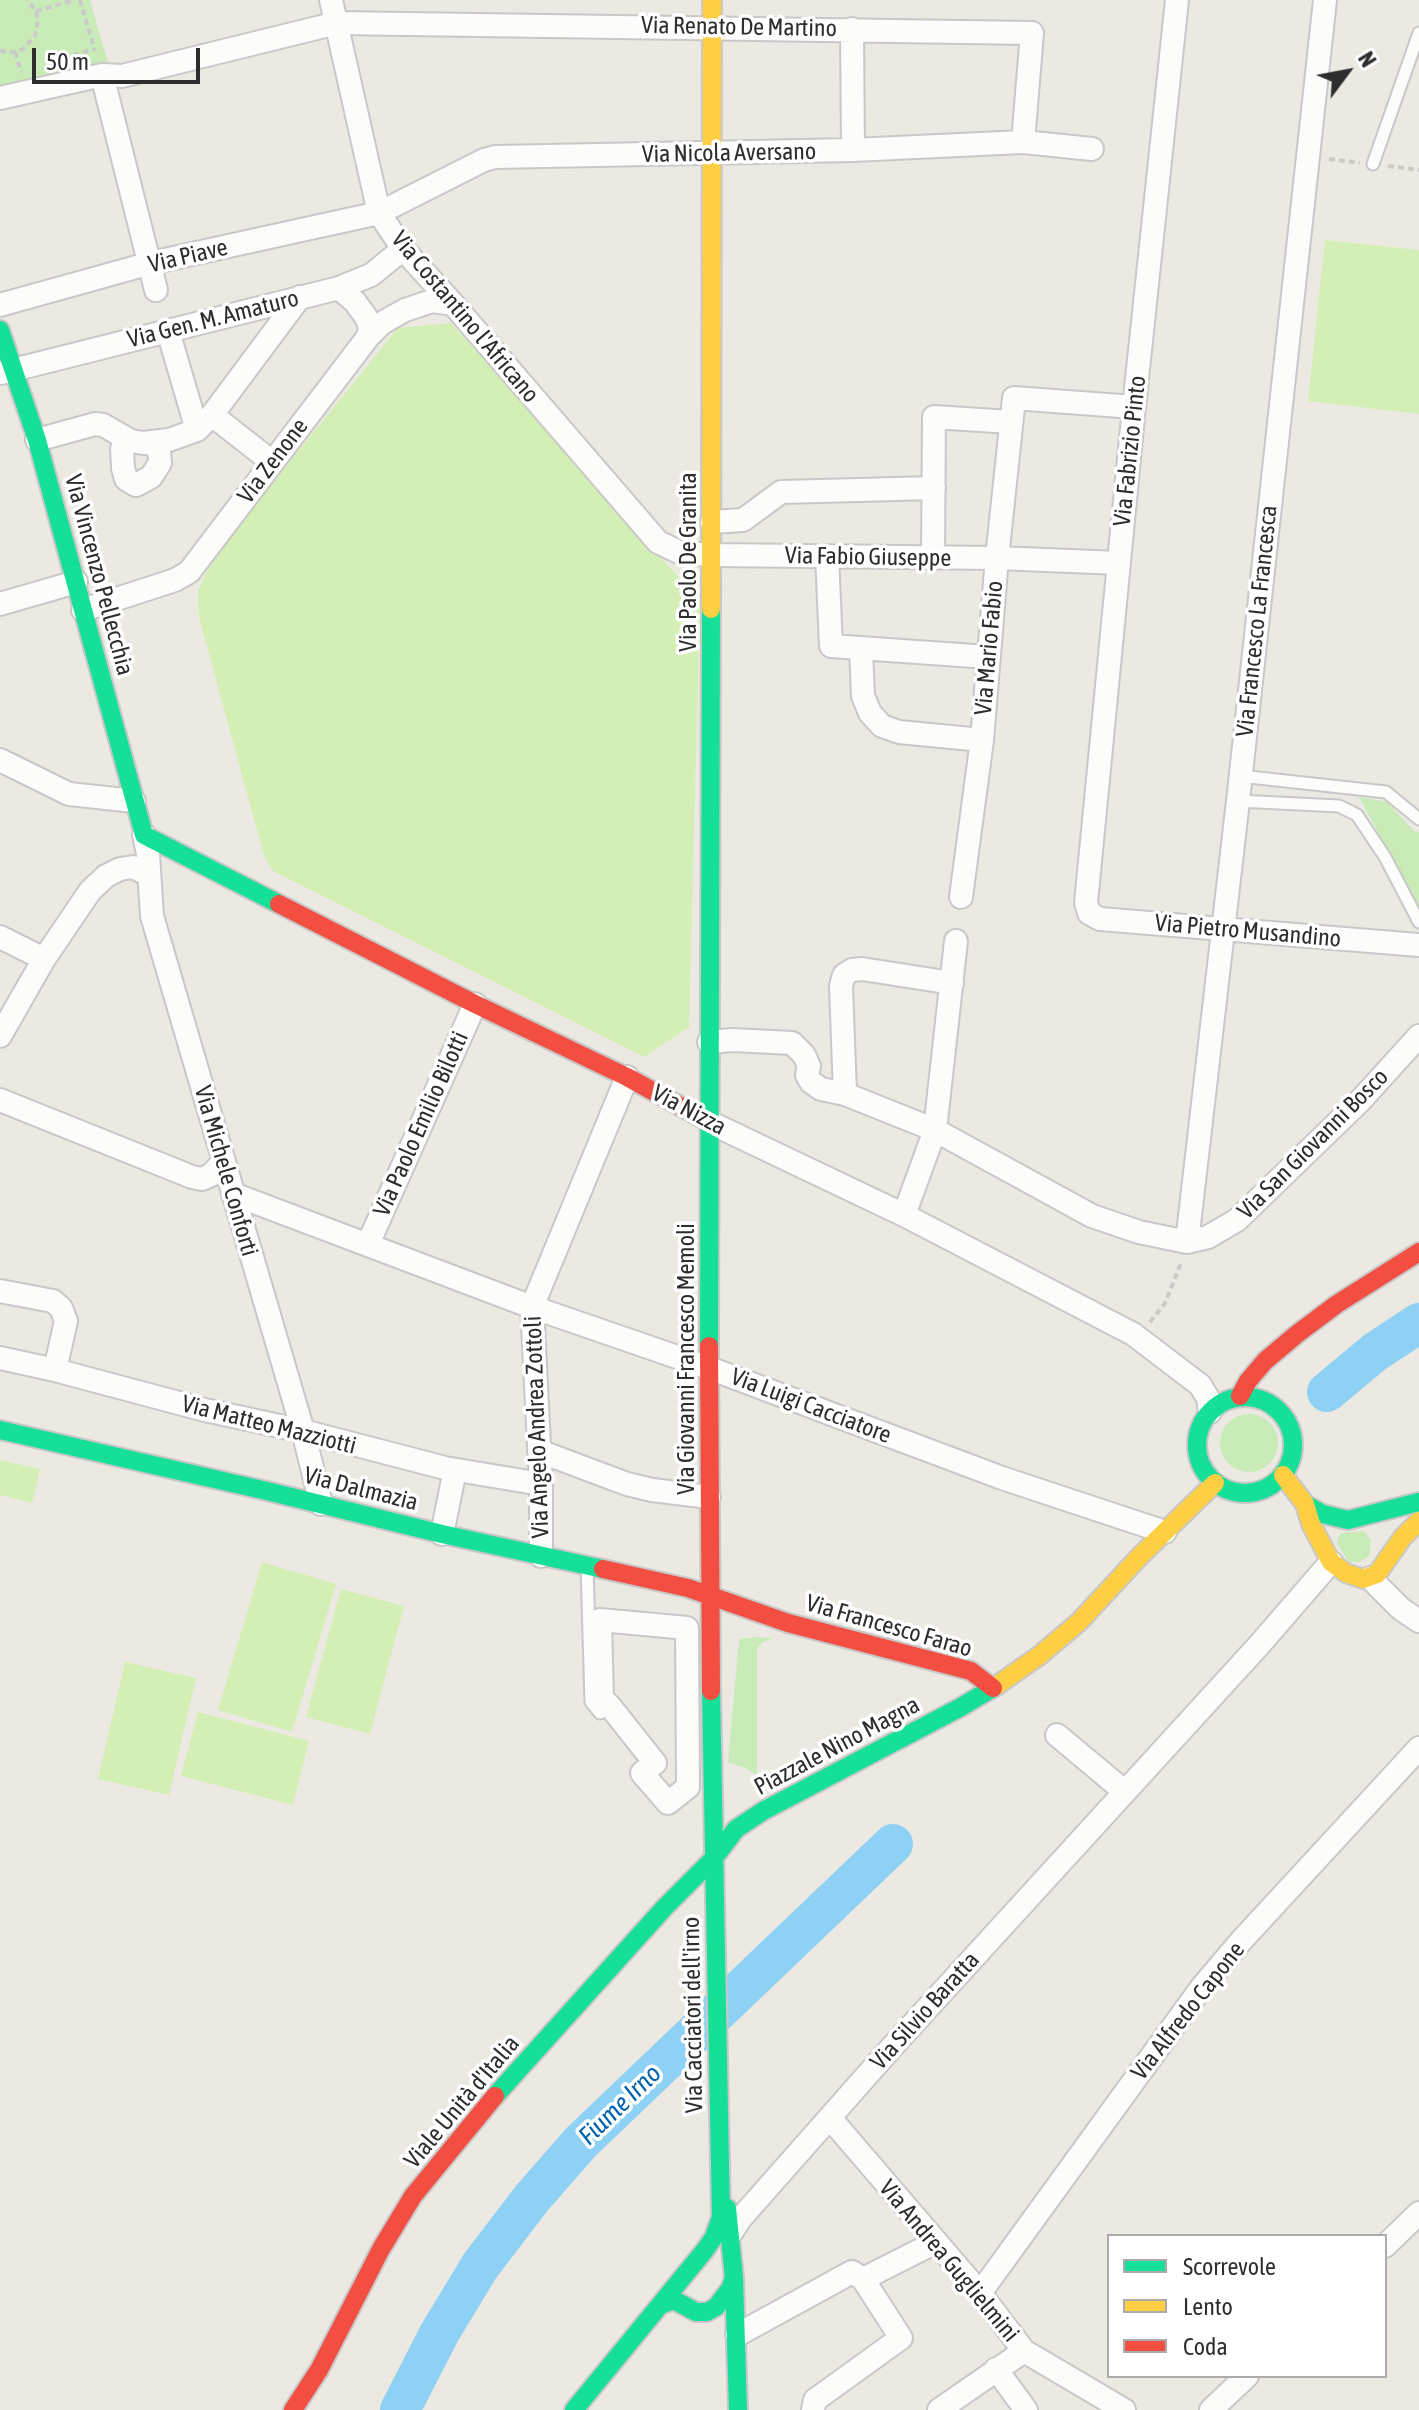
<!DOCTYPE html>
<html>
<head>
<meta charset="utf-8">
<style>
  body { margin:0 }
  #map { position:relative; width:1419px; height:2410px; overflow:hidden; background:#ece9e2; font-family:"Asap Condensed",sans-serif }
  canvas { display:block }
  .legend { position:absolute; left:1107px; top:2234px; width:280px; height:144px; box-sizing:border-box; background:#fff; border:2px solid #ababab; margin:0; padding:10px 14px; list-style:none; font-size:24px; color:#2d2d2d }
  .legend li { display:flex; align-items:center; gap:16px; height:40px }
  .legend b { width:40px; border:2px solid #ababab }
  .north { position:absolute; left:1307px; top:32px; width:80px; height:80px; -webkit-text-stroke:6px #fff; paint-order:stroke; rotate:58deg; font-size:22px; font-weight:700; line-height:32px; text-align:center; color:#2d2d2d }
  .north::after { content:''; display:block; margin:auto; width:28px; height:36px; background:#2d2d2d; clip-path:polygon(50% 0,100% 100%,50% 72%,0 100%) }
  .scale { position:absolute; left:32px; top:48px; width:168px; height:36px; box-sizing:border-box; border:4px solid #2d2d2d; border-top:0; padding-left:10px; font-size:24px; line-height:28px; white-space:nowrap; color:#2d2d2d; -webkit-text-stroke:6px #fff; paint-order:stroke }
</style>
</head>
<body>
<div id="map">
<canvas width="1419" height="2410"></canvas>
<ul class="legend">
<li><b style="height:10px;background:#16e098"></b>Scorrevole</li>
<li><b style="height:10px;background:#ffcf43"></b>Lento</li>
<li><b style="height:10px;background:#f24e42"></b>Coda</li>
</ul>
<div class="north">N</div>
<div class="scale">50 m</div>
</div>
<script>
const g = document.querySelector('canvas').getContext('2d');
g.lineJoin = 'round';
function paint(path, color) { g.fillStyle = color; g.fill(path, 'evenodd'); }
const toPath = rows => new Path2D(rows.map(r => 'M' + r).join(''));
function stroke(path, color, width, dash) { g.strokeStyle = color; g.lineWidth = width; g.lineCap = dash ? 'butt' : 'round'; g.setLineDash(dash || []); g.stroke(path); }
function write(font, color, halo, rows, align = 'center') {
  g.font = font + ' "Asap Condensed",sans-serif'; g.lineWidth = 7; g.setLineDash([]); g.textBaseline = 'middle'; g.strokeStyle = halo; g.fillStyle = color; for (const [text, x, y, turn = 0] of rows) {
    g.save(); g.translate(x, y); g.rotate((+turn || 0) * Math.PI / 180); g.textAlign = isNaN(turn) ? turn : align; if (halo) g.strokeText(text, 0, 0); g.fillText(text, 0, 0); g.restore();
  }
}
paint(toPath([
  [0,0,90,0,108,63,0,94],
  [1359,797,1387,802,1414,831,1419,832,1419,909],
  '1220 1443a29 29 0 1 1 58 0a29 29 0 1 1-58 0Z',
  [1364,1531,1371,1540,1369,1556,1360,1562,1349,1562,1337,1544,1338,1538,1341,1533],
  [753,1637,773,1638,763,1642,757,1649,757,1776,746,1768,728,1762,738,1651,740,1639]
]), '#c8ebb8');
paint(toPath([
  [1325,240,1419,250,1419,414,1308,401],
  [451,323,700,601,689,1027,644,1057,273,871,264,856,199,617,198,591,207,571,240,523,398,328],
  [0,1460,40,1469,32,1503,0,1495],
  [262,1562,336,1584,292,1732,218,1710],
  [341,1589,404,1606,370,1734,306,1717],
  [125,1662,196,1678,169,1795,98,1779],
  [198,1712,309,1741,293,1805,181,1776]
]), '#d4efb5');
stroke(toPath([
  [1327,1392,1375,1352,1419,1323],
  [400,2410,440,2332,480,2266,532,2198,581,2142,893,1844]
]), '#8fd1f4', 40);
const lane = toPath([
  [1373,164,1419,33],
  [1240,776,1386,792,1419,819],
  [1238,801,1339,806,1357,815,1385,857,1419,922],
  [587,1566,591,1702,600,1713]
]);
const street = toPath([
  [331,0,379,213,403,249,453,304,658,542,681,553,712,555,997,558,1119,563],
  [1177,0,1134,407,1086,903,1089,913,1100,919,1419,945],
  [852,29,853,150],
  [102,75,156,290],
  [0,98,102,75,122,76,337,23,1032,33,1023,142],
  [339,288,355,302,366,317,370,327,368,337],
  [0,305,151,263,379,213,484,160,495,157,853,150,1023,142,1092,149],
  [168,331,197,430],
  [1,373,339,288,371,275,403,249],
  [212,415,272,462],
  [37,440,95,424,103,425,131,441,143,443,169,440,197,430,212,415,300,297],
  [131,441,122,449,123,468,126,479,136,485,151,477,160,463,159,450,151,443],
  [712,522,743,520,781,492,934,488],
  [827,556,831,646,988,657],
  [933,557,934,417,1011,422],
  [0,604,76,582],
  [83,610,175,580,189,572,368,337,382,323,405,310,432,301,453,304],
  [861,648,863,696,870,713,882,726,899,732,982,740],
  [0,760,69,794,134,801],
  [144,835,148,854,152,916,303,1431,321,1504],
  [961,897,982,740,997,558,1014,398,1134,407],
  [0,937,44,959],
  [0,1036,44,959,90,891,106,876,120,869,133,867,149,875],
  [709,1042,733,1040,792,1043,804,1055,809,1066,807,1075,811,1082,821,1089,845,1094,935,1130,1092,1216,1139,1232,1187,1242,1208,1237,1237,1220,1360,1101,1419,1036],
  [845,1094,841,986,844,975,852,970,862,969,952,983],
  [0,1100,192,1177,202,1179,211,1175,223,1162],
  [711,1123,904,1215,1133,1334,1200,1385,1208,1398,1210,1412],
  [233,1194,532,1307,709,1368,1002,1478,1165,1532],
  [904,1215,935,1130,956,941],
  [1187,1242,1238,801,1325,0],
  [368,1244,475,1004],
  [0,1291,53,1301,61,1308,66,1321,55,1370],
  [0,1358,55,1370,205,1410,303,1431,445,1468,541,1484],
  [539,1451,627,1484,652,1490,709,1497],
  [442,1534,455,1470],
  [541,1556,541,1484,532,1307,627,1077],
  [1370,1578,1401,1609,1419,1621],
  [600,1620,687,1628,688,1787,668,1803,642,1773,655,1763,609,1705,602,1699,600,1620],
  [1057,1735,1124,1791],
  [830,2118,980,2293,1024,2351,1124,2410],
  [731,2233,740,2219,892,2047,1260,1644,1331,1562],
  [1385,2246,1419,2213],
  [863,2279,936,2242],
  [980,2293,1202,1987,1241,1941,1419,1748],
  [737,2335,852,2272,863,2279,901,2338,815,2400,813,2410],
  [996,2369,1026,2410],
  [939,2410,1024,2351],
  [1211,2410,1247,2376]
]);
const fast = toPath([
  [0,330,37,440,144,835,279,904],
  [709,1346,711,609],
  '1197 1445a48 48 0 1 1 96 0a48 48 0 1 1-96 0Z',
  [0,1430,267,1491,442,1534,603,1569],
  [1305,1504,1323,1514,1348,1520,1419,1502],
  [495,2096,665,1907,714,1858,736,1829,763,1811,961,1707,996,1686],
  [734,2278,738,2410],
  [660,2305,705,2250,714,2237,721,2217,711,1691],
  [574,2410,660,2305,674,2300,696,2312,707,2312,716,2307,730,2289,734,2278,727,2208]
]);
const slow = toPath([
  [711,609,712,0],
  [1283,1475,1305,1504,1311,1524,1331,1562,1346,1573,1363,1579,1377,1574,1403,1537,1419,1521],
  [996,1686,1040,1655,1079,1622,1140,1556,1215,1483]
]);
const jam = toPath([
  [279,904,475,1004,627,1077,711,1123],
  [709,1346,711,1691],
  [1240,1396,1248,1381,1265,1361,1297,1334,1337,1304,1419,1252],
  [603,1569,688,1588,788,1623,971,1671,993,1688],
  [293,2410,319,2370,381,2249,413,2196,495,2096]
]);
stroke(lane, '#c9c8c8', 15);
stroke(street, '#c9c8c8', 26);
stroke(fast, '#c9c8c8', 22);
stroke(slow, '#c9c8c8', 22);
stroke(jam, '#c9c8c8', 22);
stroke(toPath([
  [80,0,95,51],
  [36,11,75,0],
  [0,51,15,52,23,49,35,36,38,20,36,11,27,0],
  [15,52,21,72],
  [54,61,94,49],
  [1329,159,1360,163],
  [1388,166,1419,170],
  [1150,1322,1165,1303,1181,1263]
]), '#cacac9', 4, [6, 4]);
stroke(lane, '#fcfcfb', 11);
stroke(street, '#fcfcfb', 22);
stroke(fast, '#16e098', 18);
stroke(slow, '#ffcf43', 18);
stroke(jam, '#f24e42', 18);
write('24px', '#2d2d2d', '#fff', [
  ["Via Renato De Martino",739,27,1],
  ["Via Nicola Aversano",729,153,-1],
  ["Via Piave",188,256,-13],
  ["Via Costantino l'Africano",465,317,50],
  ["Via Gen. M. Amaturo",213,319,-14],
  ["Via Fabrizio Pinto",1130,451,-84],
  ["Via Zenone",273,461,-53],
  ["Via Fabio Giuseppe",868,557,1],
  ["Via Paolo De Granita",688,562,-90],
  ["Via Vincenzo Pellecchia",99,575,75],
  ["Via Francesco La Francesca",1257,621,-84],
  ["Via Mario Fabio",989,648,-85],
  ["Via Pietro Musandino",1248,931,5],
  ["Via Nizza",689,1110,28],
  ["Via Paolo Emilio Bilotti",421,1124,-66],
  ["Via San Giovanni Bosco",1313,1144,-45],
  ["Via Michele Conforti",226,1171,74],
  ["Via Giovanni Francesco Memoli",686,1359,-90],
  ["Via Luigi Cacciatore",811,1406,21],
  ["Via Matteo Mazziotti",269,1425,14],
  ["Via Angelo Andrea Zottoli",537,1427,-92],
  ["Via Dalmazia",361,1489,14],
  ["Via Francesco Farao",889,1626,16],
  ["Piazzale Nino Magna",837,1746,-28],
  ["Via Silvio Baratta",925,2011,-48],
  ["Via Alfredo Capone",1188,2011,-52],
  ["Via Cacciatori dell'irno",693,2015,-91],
  ["Viale Unità d'Italia",462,2102,-50],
  ["Via Andrea Guglielmini",949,2261,50]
]);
write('italic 26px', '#0062ae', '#fff', [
  ["Fiume Irno",620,2105,-44]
]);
</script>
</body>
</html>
